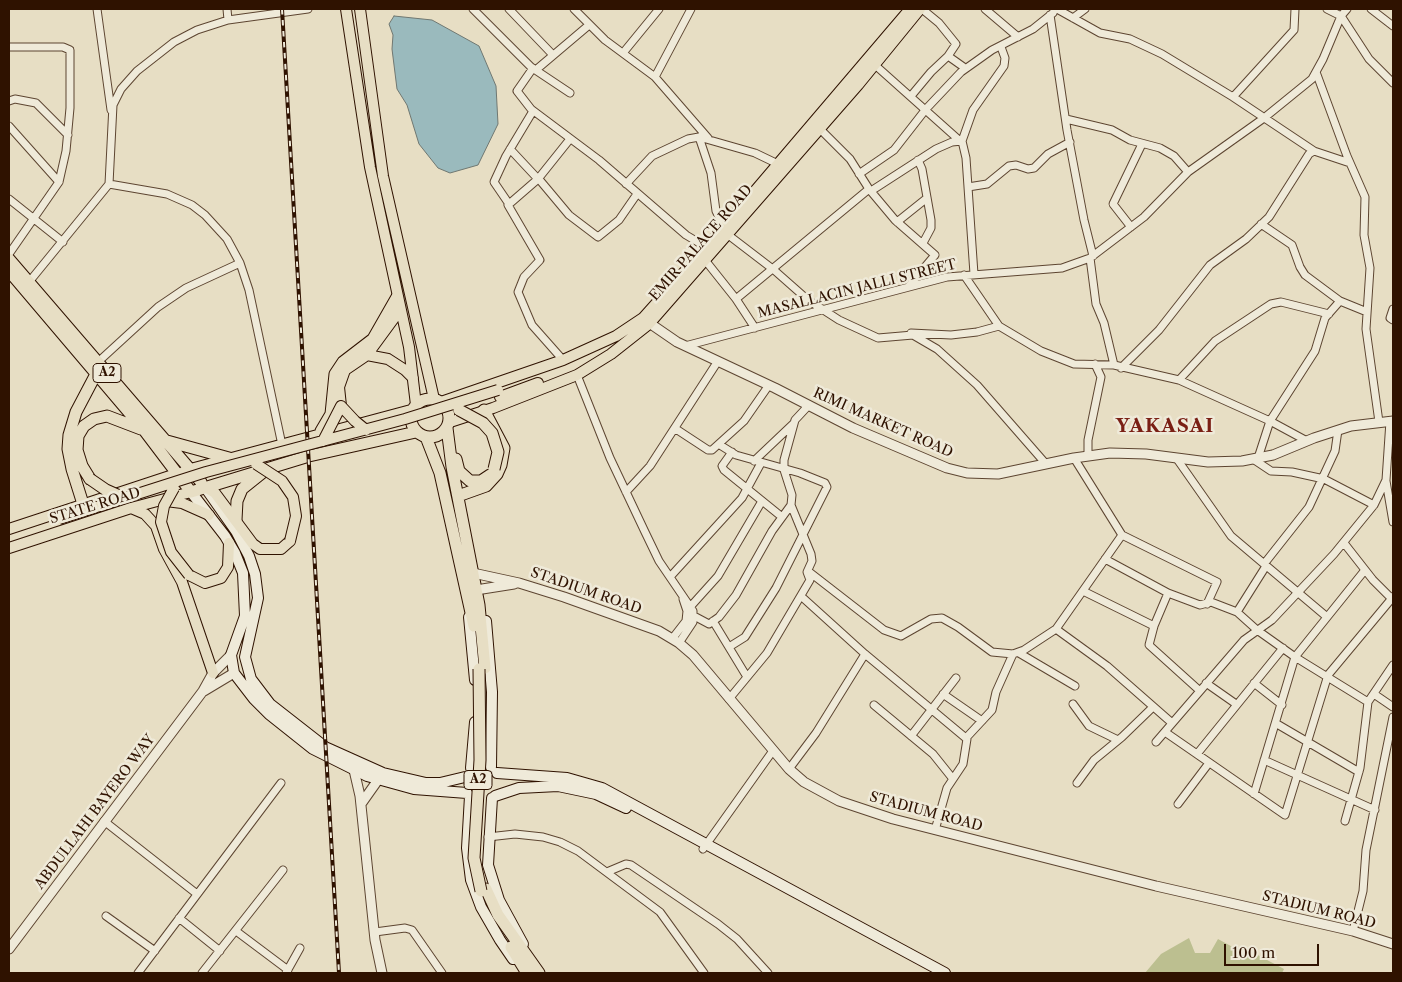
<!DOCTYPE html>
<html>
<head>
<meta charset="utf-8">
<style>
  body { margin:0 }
  #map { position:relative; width:1402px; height:982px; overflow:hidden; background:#e7dec4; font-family:"Libre Caslon Text",serif }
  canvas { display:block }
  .frame { position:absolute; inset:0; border:10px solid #2f1200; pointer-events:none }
  .scale { position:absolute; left:1224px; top:944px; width:95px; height:22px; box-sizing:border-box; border:2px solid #2f1200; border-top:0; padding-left:6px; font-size:15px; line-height:18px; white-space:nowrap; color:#2f1200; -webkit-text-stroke:4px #efead9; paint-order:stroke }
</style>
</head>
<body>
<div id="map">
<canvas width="1402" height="982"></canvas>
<div class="frame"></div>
<div class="scale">100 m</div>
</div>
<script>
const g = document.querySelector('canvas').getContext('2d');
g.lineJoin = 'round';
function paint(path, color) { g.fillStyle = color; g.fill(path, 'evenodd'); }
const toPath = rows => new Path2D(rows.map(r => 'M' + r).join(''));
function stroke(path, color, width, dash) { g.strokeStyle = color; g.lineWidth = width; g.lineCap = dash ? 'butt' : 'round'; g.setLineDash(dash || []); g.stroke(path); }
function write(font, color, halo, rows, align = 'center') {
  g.font = font + ' "Libre Caslon Text",serif'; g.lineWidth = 5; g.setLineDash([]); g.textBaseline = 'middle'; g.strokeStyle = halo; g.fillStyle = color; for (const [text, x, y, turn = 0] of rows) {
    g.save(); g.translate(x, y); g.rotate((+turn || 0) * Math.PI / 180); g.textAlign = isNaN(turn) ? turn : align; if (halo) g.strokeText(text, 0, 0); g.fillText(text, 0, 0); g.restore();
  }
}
paint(toPath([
  [1189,938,1195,953,1210,953,1218,939,1249,956,1252,952,1284,969,1282,973,1145,973,1161,954]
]), '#bcbf90');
const water = toPath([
  [394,16,432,20,479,46,496,86,498,124,478,165,450,173,438,168,419,144,407,105,397,89,392,49,393,35,389,24,394,16]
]);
paint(water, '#9ababd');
stroke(water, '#6f7771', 1);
const minor = toPath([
  [97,9,111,110],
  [227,9,228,20],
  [473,9,531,67,570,93],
  [509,9,553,55],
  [574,9,605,40,655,77,708,138],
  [985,9,1018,37],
  [1057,9,1100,33,1130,39,1162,54,1233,97,1314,151],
  [1327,9,1341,16,1369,59,1393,83],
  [1371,9,1393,26],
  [1050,15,1067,130,1084,220,1093,256],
  [1073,18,1085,9],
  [9,47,63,47,70,50,70,108,66,151,59,182,9,254],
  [623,53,659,9],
  [948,56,965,68],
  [875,65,959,140],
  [533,68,517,91,531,109,599,160,686,235,706,247],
  [537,69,589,25],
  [1316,72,1347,156,1365,197,1364,235,1370,268,1366,329,1379,422],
  [655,77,691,9],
  [911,96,931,72,948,56,956,44,939,23,922,9],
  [1233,97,1294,30,1295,9],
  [9,101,15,99,36,103,68,135],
  [1066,119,1112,130,1130,140,1160,148,1174,156,1188,172],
  [9,126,59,182],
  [819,128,850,159,869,189,895,220,935,255,908,287],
  [699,137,711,173,716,211,724,227],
  [510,149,538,179],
  [918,160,922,169,931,220,931,228,923,243],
  [859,174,894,150,926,109,961,72,992,50,1033,29,1053,13,1055,9],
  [538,178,569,215,598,237,619,220,637,194],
  [626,184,652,156,688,139,699,137,755,153,778,164],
  [968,187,987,184,1009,166,1016,165,1028,169,1034,168,1048,154,1070,142],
  [871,191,936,149,952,142,962,141],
  [9,199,63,242],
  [509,204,494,182,506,156,533,111],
  [897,222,927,198],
  [1261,224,1292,245,1300,267,1305,275,1340,301,1367,312],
  [1131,227,1113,204,1142,144],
  [727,234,774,270,808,300,839,320,878,338,913,335,937,349,977,385,1046,464],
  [1090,258,1096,304,1104,323,1114,365],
  [705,260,736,299,755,328],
  [240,263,249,290,282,445],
  [974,274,966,158,962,141,973,110,1004,66,1005,58,1001,47],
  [964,275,999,326,1041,351,1074,364,1114,365,1179,380,1270,421,1307,441],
  [29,282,109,184,113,105,121,89,137,71,174,42,197,30,228,20,308,9],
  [736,299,869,189],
  [1393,309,1390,318,1393,320],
  [911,333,951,335,977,332,999,326],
  [685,346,947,277,1062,268,1090,258,1144,217,1188,172,1264,118,1312,79,1323,59,1341,16,1347,9],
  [563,360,532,325,518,292,524,277,540,260,508,205,538,179,570,139],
  [98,362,158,307,186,288,240,263,227,239,205,215,192,205,167,194,109,184],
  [1121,368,1159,330,1210,265,1246,239,1269,217,1309,154,1314,151,1350,163],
  [577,375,610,458,645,532,659,561,693,611,693,622,679,643],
  [1179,380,1215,341,1271,304,1281,302,1329,314],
  [676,429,708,450,712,450,744,421,769,385],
  [720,445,736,455,800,473,825,483,827,487,776,588,745,637,729,647],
  [732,452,722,466,724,470,782,517],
  [1088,455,1088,440,1101,377,1095,364],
  [1074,458,1122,535,1217,582,1207,604],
  [1258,458,1270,421,1315,351,1325,318,1340,301],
  [1177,459,1231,536,1327,617],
  [1253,459,1271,471,1292,472,1324,479,1374,505],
  [754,461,793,424],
  [1386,481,1393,522],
  [626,492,650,466,718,361],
  [1344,543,1373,580,1393,600],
  [1105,559,1168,593,1200,605,1211,602,1237,612,1257,630,1295,657,1368,702],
  [1264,564,1309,507,1335,451,1338,430],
  [808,571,884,630,901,636,931,619,942,618,958,627,992,652,1013,654,1024,650,1056,629,1122,535],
  [670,577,742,498,761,463],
  [1083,591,1154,626],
  [1168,593,1154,626,1149,645,1200,691],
  [802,597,865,654,967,739,963,764,947,788,935,830],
  [691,606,718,576,762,501],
  [1237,612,1266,566],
  [694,616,709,624,719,617,736,595,772,531,791,505,792,495,784,470,784,460,795,420,809,405],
  [713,621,747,677],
  [1056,629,1107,666,1172,723],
  [672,639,686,621,687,611,683,599],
  [1019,653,1075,686],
  [1206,683,1236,704],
  [1254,683,1282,705],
  [943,694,982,721],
  [1374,694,1393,707],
  [729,699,767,653,810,580,807,572,812,561,811,554,791,505],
  [1073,704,1089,726,1118,740],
  [874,705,933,754,953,779],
  [1277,724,1359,772],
  [1165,732,1285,815,1328,675,1393,597],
  [911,736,956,678],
  [966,738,992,710,996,692,1013,654],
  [1156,742,1244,640,1272,620,1334,554,1374,505,1386,480,1390,421],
  [1197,754,1283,648],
  [1264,760,1375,810],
  [789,769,816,733,865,654],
  [1077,783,1094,760,1122,737,1153,707],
  [1254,794,1295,657,1365,570],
  [1178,804,1209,763],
  [104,821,197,894],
  [1345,821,1360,768,1368,702,1393,665],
  [488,837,515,834,543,837,560,842,578,851,660,912,704,973],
  [703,849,772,752],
  [607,872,626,864,631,865,718,924,737,939,768,973],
  [106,916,155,951],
  [179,918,220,951],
  [236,931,288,970],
  [1353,931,1363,891,1366,850,1393,717],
  [375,932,405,928,412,930,442,973],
  [138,973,281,783],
  [202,973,283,870],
  [286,973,300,948]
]);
const tertiary = toPath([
  [645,320,677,342,775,388,853,428,947,468,967,473,998,474,1074,458,1110,453,1146,454,1208,462,1242,461,1273,455,1314,438,1351,426,1393,421],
  [473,573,519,583,564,597,659,631,679,643,693,655,789,769,804,782,839,801,893,819,1156,886,1353,931,1393,944],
  [476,590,514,584],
  [204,691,234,673],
  [354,770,360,796,375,940,382,973],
  [361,804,378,780],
  [9,949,203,691,213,673,231,655]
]);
const secondary = toPath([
  [205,487,236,531,249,556,255,574,258,598,245,657,251,679,270,704,325,747,383,773,426,783,440,783,465,777],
  [191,492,225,536,235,553,243,573,245,616,231,655,234,673,254,699,269,714,313,749,367,776,414,789,467,793],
  [469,617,475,680],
  [486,621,492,692,491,767],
  [471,768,475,722],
  [497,773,567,778,602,788,945,973],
  [470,796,467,848,471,880,481,907,500,940,513,959],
  [495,796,519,788,558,786,596,794,626,808],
  [492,798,488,865,499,900,523,944]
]);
const primary = toPath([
  [346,9,370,167,409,347,416,405],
  [360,9,383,176,434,399],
  [367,355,388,359,405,370,413,378],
  [500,397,538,383],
  [441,402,563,360,616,336,643,318,720,232,910,9],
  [341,406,339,387,345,370,367,355,400,310],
  [450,422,493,408,577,375,611,354,649,324,858,85,920,9],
  [205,487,215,493,253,544,260,549,281,549,290,541],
  [166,501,182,503,209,515],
  [131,508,145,514,156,526,164,549,182,582,213,673],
  [9,529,179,473],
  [9,548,131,508,191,492],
  [189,575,205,583,221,578,228,567,229,543]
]);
const trunk = toPath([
  [9,259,201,482],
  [9,271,144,430,191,492,309,456,416,432],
  '411 418a19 19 0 1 1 38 0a19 19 0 1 1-38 0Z',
  [447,428,452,467,479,605,485,668],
  [321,431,331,414,335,374,343,362,373,339,397,297],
  [426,437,440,473,474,626],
  [167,441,229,458],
  [456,459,459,471,470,481,481,481,490,475],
  [185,471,413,410],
  [90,479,82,466,77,450,78,436,84,426,94,419,107,416,141,429],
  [458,496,486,486,497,474,501,465,504,448,484,410],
  [83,504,72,469,68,449,69,435,76,412,96,374],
  [236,520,237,501,242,489,262,473],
  [486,889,498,915,539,973],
  [511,947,527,973]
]);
stroke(minor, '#5d4531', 9);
stroke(tertiary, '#5d4531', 11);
stroke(secondary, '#2f1200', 12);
stroke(primary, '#2f1200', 12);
stroke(trunk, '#2f1200', 13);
stroke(minor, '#efead9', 7);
stroke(tertiary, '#efead9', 9);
stroke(secondary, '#efead9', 10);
stroke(primary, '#e7dec4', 10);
stroke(trunk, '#e7dec4', 11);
const rail = toPath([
  [282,9,339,973]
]);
stroke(rail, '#2f1200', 4);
stroke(rail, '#efead9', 2, [5.5]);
const primaryBridge = toPath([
  [323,441,341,406,355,421,366,430],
  [256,464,282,481,293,497,296,516,290,541],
  [174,488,164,506,161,522,171,552,189,575],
  [59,519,206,472,405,419,498,390]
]);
const trunkBridge = toPath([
  [459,410,483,423,492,433,498,452,494,469],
  [90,479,106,490,124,498],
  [479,669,480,760,474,858,481,891]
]);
stroke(primaryBridge, '#2f1200', 12, []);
stroke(trunkBridge, '#2f1200', 13, []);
stroke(primaryBridge, '#e7dec4', 10);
stroke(trunkBridge, '#e7dec4', 11);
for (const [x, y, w] of [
  [107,373,28],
  [478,780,28]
]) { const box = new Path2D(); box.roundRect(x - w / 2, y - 9.5, w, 19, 4); g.fillStyle = '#efead9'; g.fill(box); stroke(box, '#2f1200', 1); }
write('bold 12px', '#2f1200', null, [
  ["A2",107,373],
  ["A2",478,780]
]);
write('14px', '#2f1200', '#efead9', [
  ["EMIR PALACE ROAD",701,243,-49],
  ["MASALLACIN JALLI STREET",857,289,-14],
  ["RIMI MARKET ROAD",883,423,24],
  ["STATE ROAD",95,506,-17],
  ["STADIUM ROAD",586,591,19],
  ["ABDULLAHI BAYERO WAY",95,812,-53],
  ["STADIUM ROAD",926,812,15],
  ["STADIUM ROAD",1319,910,14]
]);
g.letterSpacing = '1px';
write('bold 19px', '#7a1f14', '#efead9', [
  ["YAKASAI",1165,427]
]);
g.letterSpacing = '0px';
</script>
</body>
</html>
